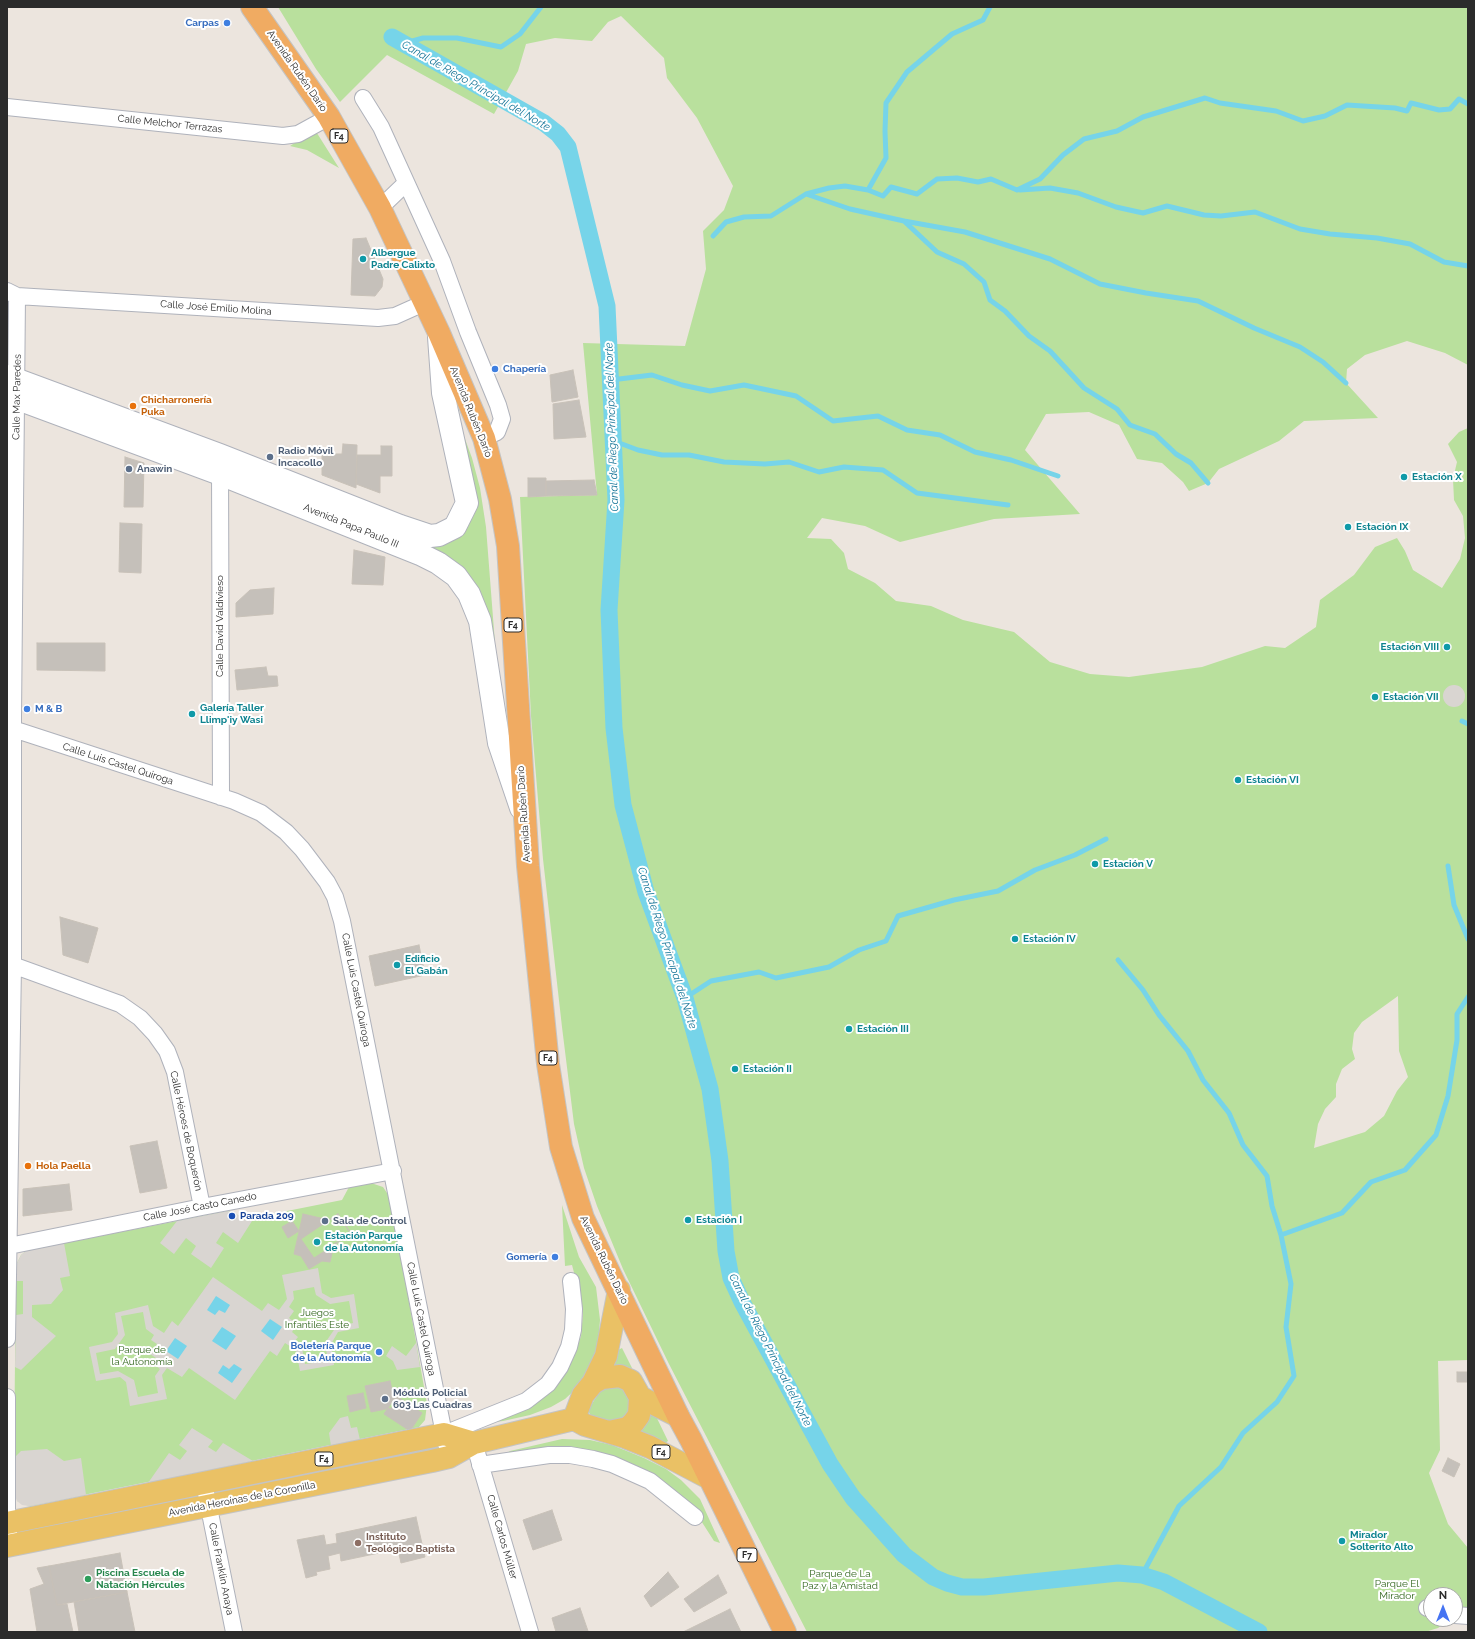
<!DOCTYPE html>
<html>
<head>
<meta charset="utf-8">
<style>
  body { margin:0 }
  #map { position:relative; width:1475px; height:1639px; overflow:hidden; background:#ece5de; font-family:Raleway,sans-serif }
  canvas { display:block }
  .frame { position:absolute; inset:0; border:8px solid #2b2b2b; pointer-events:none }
  .north { position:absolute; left:1423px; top:1587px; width:40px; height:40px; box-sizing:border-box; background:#fff; border:1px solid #aaa; border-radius:50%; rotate:0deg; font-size:11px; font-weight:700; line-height:16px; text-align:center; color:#2b2b2b }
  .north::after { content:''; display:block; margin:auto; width:14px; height:18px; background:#4674f2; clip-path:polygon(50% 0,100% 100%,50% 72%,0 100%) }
</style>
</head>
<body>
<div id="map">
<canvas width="1475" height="1639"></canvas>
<div class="frame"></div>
<div class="north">N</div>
</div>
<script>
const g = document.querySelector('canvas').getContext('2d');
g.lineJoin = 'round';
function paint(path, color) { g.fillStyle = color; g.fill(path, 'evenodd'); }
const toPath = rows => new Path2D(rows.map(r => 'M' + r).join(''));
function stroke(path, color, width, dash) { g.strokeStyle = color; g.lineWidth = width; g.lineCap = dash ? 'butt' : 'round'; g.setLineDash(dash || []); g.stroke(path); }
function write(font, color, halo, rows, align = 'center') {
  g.font = font + ' Raleway,sans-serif'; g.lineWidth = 4; g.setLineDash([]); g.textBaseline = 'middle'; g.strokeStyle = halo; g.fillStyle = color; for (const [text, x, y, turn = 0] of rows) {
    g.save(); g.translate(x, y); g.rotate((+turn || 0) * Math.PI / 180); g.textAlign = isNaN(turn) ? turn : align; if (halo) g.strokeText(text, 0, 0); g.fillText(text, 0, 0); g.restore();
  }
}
paint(toPath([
  [278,7,1468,7,1468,365,1445,353,1407,341,1365,355,1347,369,1346,383,1378,418,1304,421,1279,441,1219,469,1208,483,1189,491,1183,482,1162,463,1137,459,1119,425,1089,412,1046,414,1025,450,1080,514,994,519,900,542,865,526,822,518,807,538,831,539,844,553,848,569,875,583,896,601,931,606,963,620,1014,632,1050,662,1090,674,1129,677,1202,667,1265,646,1285,648,1316,627,1320,600,1354,575,1375,547,1397,538,1405,551,1413,570,1442,588,1460,559,1465,538,1463,516,1454,500,1453,479,1457,462,1448,444,1459,432,1468,428,1468,1360,1438,1361,1440,1450,1429,1473,1448,1524,1468,1548,1468,1607,1455,1616,1455,1595,1431,1595,1431,1619,1450,1619,1438,1628,1425,1632,807,1632,669,1364,623,1269,597,1206,584,1168,574,1124,562,1027,543,859,531,716,520,497,597,495,583,343,685,346,706,269,703,231,724,210,733,186,697,118,667,78,664,58,621,16,608,22,592,41,555,38,526,44,518,71,494,114,387,55,340,102,316,69],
  [1398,996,1399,1051,1408,1077,1397,1091,1384,1116,1365,1132,1314,1148,1318,1124,1325,1109,1336,1097,1336,1084,1342,1069,1355,1059,1352,1049,1354,1033,1362,1022],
  [315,130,339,168,307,150,290,146],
  [451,401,472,458,480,488,486,527,501,721,477,589,414,537,460,531],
  [371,1183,383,1187,391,1199,427,1404,425,1420,419,1427,29,1506,17,1501,14,1458,16,1265,21,1255,26,1251,64,1243,229,1211,247,1219,342,1200,349,1187],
  [562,1205,579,1257,596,1287,600,1320,598,1345,590,1367,579,1386,565,1399,551,1407,530,1415,503,1421,486,1423,521,1410,540,1400,560,1381,575,1354,581,1336,583,1314,581,1299,572,1265,565,1266],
  [622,1348,632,1368,611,1366,618,1350],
  [608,1384,631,1389,629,1417,613,1421,591,1417,588,1410,602,1388],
  [653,1410,668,1441,665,1443,639,1432,647,1422],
  [562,1439,590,1440,612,1445,644,1458,666,1469,681,1480,700,1499,720,1543,714,1541,689,1502,669,1487,620,1460,502,1456,510,1451],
  [431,1446,433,1453,218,1495,216,1488]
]), '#b9e09d');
paint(toPath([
  '1443 696a11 11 0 1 1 22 0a11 11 0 1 1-22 0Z',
  [229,1211,252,1221,238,1243,223,1232,216,1243,224,1248,211,1268,191,1254,196,1246,186,1238,174,1254,160,1243,177,1221],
  [64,1243,70,1276,60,1278,63,1290,51,1304,32,1305,32,1317,56,1336,21,1370,15,1367,16,1315,23,1314,23,1281,16,1281,16,1265,21,1255,26,1251],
  [318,1268,322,1293,331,1298,354,1294,359,1328,338,1332,331,1344,334,1365,300,1371,296,1350,285,1343,277,1356,270,1351,235,1400,189,1368,182,1377,167,1368,162,1375,167,1399,130,1406,126,1382,120,1377,96,1381,89,1347,112,1342,118,1334,115,1313,148,1305,153,1326,164,1333,172,1321,178,1326,213,1277,262,1311,268,1303,279,1310,287,1299,282,1275],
  [314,1287,316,1295,330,1304,349,1301,353,1323,336,1327,325,1343,328,1361,305,1364,302,1348,294,1342,298,1337,292,1332,297,1324,289,1318,294,1311,289,1307,294,1299,293,1291],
  [143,1312,146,1329,154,1335,151,1340,157,1344,150,1354,159,1360,155,1365,160,1369,155,1376,158,1393,138,1397,134,1380,118,1371,100,1374,96,1353,115,1349,125,1335,121,1316],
  [416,1343,420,1367,397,1370,393,1361,386,1356,392,1346,406,1356],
  [348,1416,351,1428,357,1427,360,1440,331,1446,329,1433,340,1418],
  [192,1428,213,1441,208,1447,216,1452,223,1443,253,1461,148,1483,169,1453,180,1460,187,1451,179,1445],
  [47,1449,64,1461,81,1458,86,1495,29,1506,22,1505,17,1501,14,1493,14,1458,21,1451]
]), '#d9d5d1');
paint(toPath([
  [216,1296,230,1305,225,1313,219,1310,215,1315,207,1310],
  [270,1319,282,1327,273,1340,261,1331],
  [222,1327,236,1336,226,1350,212,1341],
  [175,1338,187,1346,178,1359,166,1351],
  [234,1364,242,1369,232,1383,218,1373,223,1365,229,1369]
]), '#76d4e9');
stroke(toPath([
  [402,44,423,38,457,38,501,47,520,34,541,7],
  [868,190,886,158,885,131,886,103,907,72,952,34,983,20,990,7],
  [1020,190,1050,188,1078,193,1116,207,1143,213,1167,206,1204,215,1221,216,1255,212,1300,229,1330,234,1377,238,1410,244,1444,262,1468,266],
  [806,194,850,209,904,221,937,252,964,264,984,282,990,300,1005,311,1029,336,1050,351,1084,388,1117,409,1130,425,1155,434,1176,454,1191,463,1208,483],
  [904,221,965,232,1050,259,1100,284,1146,293,1198,301,1254,328,1300,347,1323,362,1346,383],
  [713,236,726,222,744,217,771,216,806,194,829,188,845,186,868,190,883,196,891,187,917,194,937,179,957,178,978,182,991,179,1017,190,1040,179,1063,155,1084,139,1117,131,1143,117,1205,98,1220,103,1276,111,1303,121,1325,116,1347,105,1395,108,1407,111,1411,103,1439,110,1450,109,1459,99,1468,104],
  [611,380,652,375,682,385,710,391,744,385,796,396,833,421,878,416,907,430,940,435,975,452,1011,460,1058,476],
  [614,441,638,450,662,455,689,455,724,462,765,464,789,462,819,472,844,467,883,470,917,493,1008,505],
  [1462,721,1468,724],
  [1448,866,1454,905,1468,939],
  [1118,960,1143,990,1159,1015,1188,1051,1203,1080,1229,1113,1243,1145,1267,1176,1272,1206,1281,1235,1291,1284,1286,1327,1294,1376,1277,1402,1243,1433,1221,1467,1179,1506,1142,1575],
  [685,998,711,981,759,972,776,978,829,967,859,950,886,941,898,916,954,900,998,891,1035,870,1075,855,1106,839],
  [1281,1235,1342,1213,1371,1182,1405,1170,1436,1135,1448,1096,1457,1040,1457,1014,1468,997]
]), '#76d4e9', 5);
stroke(toPath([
  [392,37,544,123,558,134,568,147,607,306,616,500,609,610,614,728,623,805,646,892,685,998,710,1089,720,1161,726,1251,731,1278,742,1302,830,1464,853,1498,904,1555,933,1577,947,1583,962,1587,984,1587,1118,1573,1142,1575,1164,1582,1259,1632]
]), '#76d4e9', 17);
const building = toPath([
  [366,238,383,279,382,287,375,296,351,295,353,239,366,238],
  [573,370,578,397,552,402,550,375,573,370],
  [579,400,586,437,554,439,553,404,579,400],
  [343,444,357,445,356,488,322,475,322,454,342,454,343,444],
  [381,446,392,446,392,476,380,476,380,493,356,484,357,455,381,455,381,446],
  [125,457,144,463,143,507,124,507,125,457],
  [528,478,546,478,546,496,528,497,528,478],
  [594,480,597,495,546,496,546,481,594,480],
  [120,523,142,524,141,573,119,572,120,523],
  [354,550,385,557,383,585,352,584,354,550],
  [274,588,273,614,236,617,236,603,250,590,274,588],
  [37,643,105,643,105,671,37,670,37,643],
  [266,667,268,676,277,676,278,686,237,690,235,670,266,667],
  [60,917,98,928,88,963,63,955,60,917],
  [419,945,425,975,375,986,369,956,419,945],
  [157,1141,167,1188,140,1193,130,1146,157,1141],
  [69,1184,72,1210,23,1216,23,1189,69,1184],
  [303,1214,329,1220,338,1214,351,1234,334,1244,330,1262,322,1261,309,1269,301,1256,294,1254,303,1214],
  [338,1214,351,1234,314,1258,301,1239,338,1214],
  [292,1221,299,1231,288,1238,282,1227,292,1221],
  [378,1348,384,1352,380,1357,375,1353,378,1348],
  [1457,1372,1468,1372,1468,1382,1457,1382,1457,1372],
  [390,1381,396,1407,371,1412,365,1386,390,1381],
  [363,1393,366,1408,350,1412,347,1396,363,1393],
  [396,1396,422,1413,410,1431,384,1414,396,1396],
  [1448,1458,1460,1464,1454,1477,1442,1471,1448,1458],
  [552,1510,562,1540,533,1550,523,1520,552,1510],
  [416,1517,425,1557,401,1563,398,1549,341,1561,340,1553,328,1556,330,1569,316,1572,317,1575,306,1578,297,1540,324,1535,326,1545,337,1543,336,1534,416,1517],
  [120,1553,127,1592,57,1605,49,1566,120,1553],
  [49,1566,57,1605,67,1604,73,1632,37,1632,30,1589,44,1584,37,1568,49,1566],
  [668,1572,679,1587,651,1607,644,1596,668,1572],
  [718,1575,727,1593,694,1612,684,1599,718,1575],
  [127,1592,135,1632,79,1632,74,1602,127,1592],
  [580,1608,588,1631,556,1632,552,1618,580,1608],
  [730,1609,741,1632,683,1632,730,1609]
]);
paint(building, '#c5c0ba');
stroke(building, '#c8c1b8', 1);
const minor = toPath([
  [363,98,381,127,442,261,468,332,498,405,502,419,497,432,484,438],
  [7,107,283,136,298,134,329,117],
  [380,208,405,184],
  [7,291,17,296,378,318,395,316,424,303],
  [220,465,221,797],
  [7,727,234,801,261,813,286,832,302,849,327,882,335,897,342,921,446,1444],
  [7,963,120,1004,140,1018,155,1034,167,1051,175,1072,202,1207],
  [9,1246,202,1207,393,1171],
  [7,1339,13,965,13,716,17,296],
  [7,1397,7,1523,9,1533],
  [444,1434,526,1401,548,1384,560,1367,569,1347,573,1330,574,1309,571,1281],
  [474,1443,530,1632],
  [480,1465,549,1455,570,1455,593,1459,612,1464,650,1481,695,1517],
  [204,1483,234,1632],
  [1427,1608,1431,1609],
  [1455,1615,1468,1616]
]);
const secondary = toPath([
  [7,376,220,455,400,526,430,536,439,535,455,527,467,503,443,393,439,337],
  [7,395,220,474,420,554,438,563,456,576,469,594,480,621,499,743,521,808]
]);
const primary = toPath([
  [593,1383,602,1378,620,1376,631,1381,640,1397,639,1415,634,1422,628,1428,609,1432],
  [640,1397,678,1416],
  [574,1419,583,1395,593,1383,606,1356,619,1290],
  [7,1523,444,1434,474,1443],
  [7,1546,432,1461,449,1457,474,1443,574,1419,585,1425,625,1437,650,1447,709,1478]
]);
const trunk = toPath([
  [252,7,329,117,380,208,439,333,484,438,500,499,508,546,528,866,548,1064,561,1147,583,1218,678,1416,691,1440,785,1632]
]);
stroke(minor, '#afb2bb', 18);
stroke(secondary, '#afb2bb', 24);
stroke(primary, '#c4c4c4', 24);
stroke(trunk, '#c4c4c4', 24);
stroke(minor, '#fff', 16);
stroke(secondary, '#fff', 22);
stroke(primary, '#eac165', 22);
stroke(trunk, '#f0ab62', 22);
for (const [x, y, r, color] of [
  [227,23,4,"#3f7fe0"],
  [363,259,4,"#0f9aa8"],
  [495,369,4,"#3f7fe0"],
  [133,406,4,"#e8710a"],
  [270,457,4,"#5c6f8a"],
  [129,469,4,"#5c6f8a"],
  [1404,477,4,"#0f9aa8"],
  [1348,527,4,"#0f9aa8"],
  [1447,647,4,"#0f9aa8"],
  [1375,697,4,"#0f9aa8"],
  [27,709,4,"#3f7fe0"],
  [192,714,4,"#0f9aa8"],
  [1238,780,4,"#0f9aa8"],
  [1095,864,4,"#0f9aa8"],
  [1015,939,4,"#0f9aa8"],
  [397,965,4,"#0f9aa8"],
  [849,1029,4,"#0f9aa8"],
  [735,1069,4,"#0f9aa8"],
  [28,1166,4,"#e8710a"],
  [232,1216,4,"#1a4fb4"],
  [688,1220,4,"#0f9aa8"],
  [325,1221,4,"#5c6f8a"],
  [317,1242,4,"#0f9aa8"],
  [555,1257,4,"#3f7fe0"],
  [379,1352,4,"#3f7fe0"],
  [385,1399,4,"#5c6f8a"],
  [1342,1541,4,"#0f9aa8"],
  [358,1543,4,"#8d6e63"],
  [88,1579,4,"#2e9e5b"]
]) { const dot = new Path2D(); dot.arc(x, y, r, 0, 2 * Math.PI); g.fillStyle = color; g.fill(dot); stroke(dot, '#fff', 1.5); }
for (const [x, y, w] of [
  [339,136,18],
  [513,625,18],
  [548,1058,18],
  [661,1452,18],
  [324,1459,18],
  [747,1555,20]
]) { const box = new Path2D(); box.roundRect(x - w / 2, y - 7, w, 14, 3); g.fillStyle = '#fff'; g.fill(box); stroke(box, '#2b2b2b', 1); }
write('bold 9px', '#2b2b2b', null, [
  ["F4",339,136],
  ["F4",513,625],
  ["F4",548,1058],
  ["F4",661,1452],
  ["F4",324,1459],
  ["F7",747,1555]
]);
write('bold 10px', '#366cbe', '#fff', [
  ["Carpas",219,23],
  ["Chapería",503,369,"left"],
  ["M & B",35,709,"left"],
  ["Gomería",547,1257],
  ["Boletería Parque",371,1346],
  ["de la Autonomía",371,1358]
], 'right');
write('10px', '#2b2b2b', '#fff', [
  ["Avenida Rubén Darío",297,71,55],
  ["Calle Melchor Terrazas",170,124,6],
  ["Calle José Emilio Molina",216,308,4],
  ["Calle Max Paredes",17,397,-89],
  ["Avenida Rubén Darío",471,412,68],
  ["Avenida Papa Paulo III",351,526,22],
  ["Calle David Valdivieso",220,626,-90],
  ["Calle Luis Castel Quiroga",118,764,18],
  ["Avenida Rubén Darío",524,814,-94],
  ["Calle Luis Castel Quiroga",356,990,79],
  ["Calle Héroes de Boquerón",186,1131,78],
  ["Calle José Casto Canedo",200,1207,-11],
  ["Avenida Rubén Darío",604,1260,64],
  ["Calle Luis Castel Quiroga",421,1319,79],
  ["Avenida Heroínas de la Coronilla",242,1499,-11],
  ["Calle Carlos Müller",502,1537,74],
  ["Calle Franklin Anaya",221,1569,79]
]);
write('bold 10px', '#0d838f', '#fff', [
  ["Albergue",371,253],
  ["Padre Calixto",371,265],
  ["Estación X",1412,477],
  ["Estación IX",1356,527],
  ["Estación VIII",1439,647,"right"],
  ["Estación VII",1383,697],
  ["Galería Taller",200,708],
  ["Llimp'iy Wasi",200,720],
  ["Estación VI",1246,780],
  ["Estación V",1103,864],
  ["Estación IV",1023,939],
  ["Edificio",405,959],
  ["El Gabán",405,971],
  ["Estación III",857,1029],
  ["Estación II",743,1069],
  ["Estación I",696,1220],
  ["Estación Parque",325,1236],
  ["de la Autonomía",325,1248],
  ["Mirador",1350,1535],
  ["Solterito Alto",1350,1547]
], 'left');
write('bold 10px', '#c56008', '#fff', [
  ["Chicharronería",141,400],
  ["Puka",141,412],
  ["Hola Paella",36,1166]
], 'left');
write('bold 10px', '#4e5e75', '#fff', [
  ["Radio Móvil",278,451],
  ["Incacollo",278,463],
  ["Anawin",137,469],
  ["Sala de Control",333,1221],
  ["Módulo Policial",393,1393],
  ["603 Las Cuadras",393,1405]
], 'left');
write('bold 10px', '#164399', '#fff', [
  ["Parada 209",240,1216]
], 'left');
write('10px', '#32661e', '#fff', [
  ["Juegos",317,1313],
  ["Infantiles Este",317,1325],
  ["Parque de",142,1350],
  ["la Autonomía",142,1362],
  ["Parque de La",840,1574],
  ["Paz y la Amistad",840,1586],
  ["Parque El",1397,1584],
  ["Mirador",1397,1596]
]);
write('bold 10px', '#785e54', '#fff', [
  ["Instituto",366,1537],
  ["Teológico Baptista",366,1549]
], 'left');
write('bold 10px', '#27864d', '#fff', [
  ["Piscina Escuela de",96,1573],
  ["Natación Hércules",96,1585]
], 'left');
write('italic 11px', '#147497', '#fff', [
  ["Canal de Riego Principal del Norte",476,86,30],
  ["Canal de Riego Principal del Norte",612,427,-92],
  ["Canal de Riego Principal del Norte",667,948,72],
  ["Canal de Riego Principal del Norte",770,1350,63]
]);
</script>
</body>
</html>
